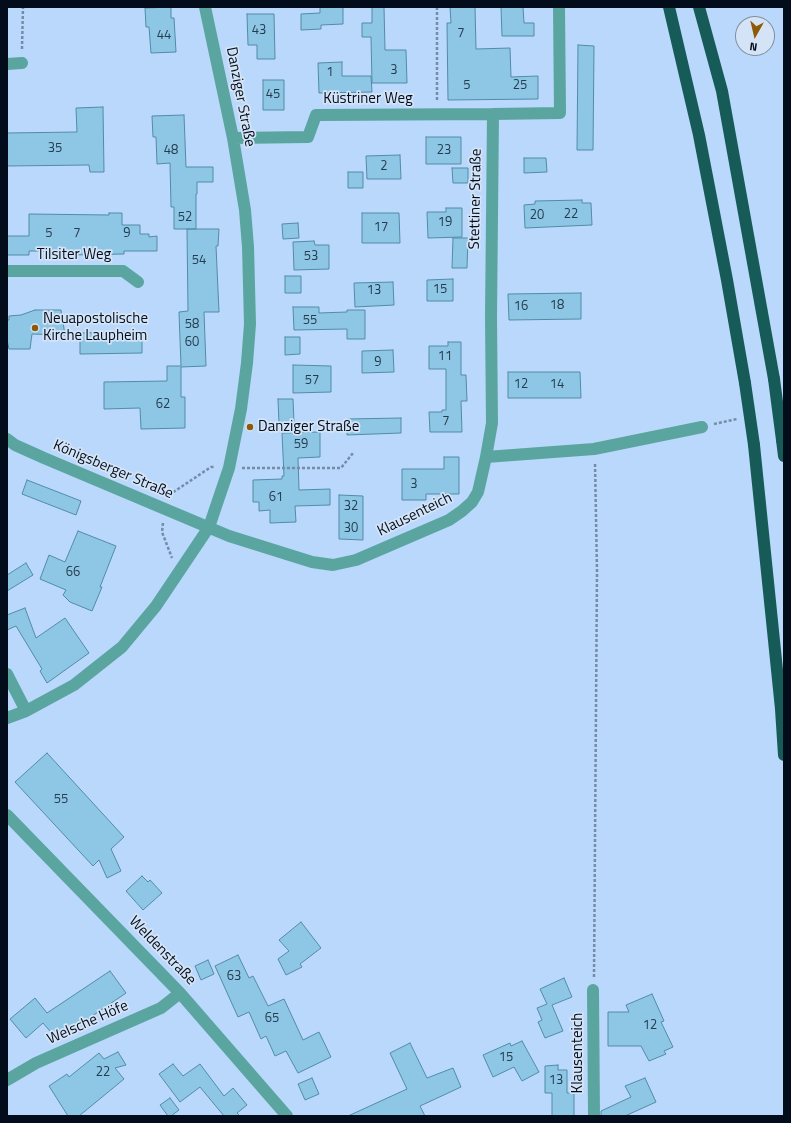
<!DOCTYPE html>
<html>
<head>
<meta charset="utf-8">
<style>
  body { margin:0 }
  #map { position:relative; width:791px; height:1123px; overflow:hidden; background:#b9d8fb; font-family:"Titillium Web",sans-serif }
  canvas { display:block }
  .frame { position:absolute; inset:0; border:8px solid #020c1b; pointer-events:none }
  .north { position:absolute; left:735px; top:16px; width:40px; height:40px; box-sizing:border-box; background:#d4e4f6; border:1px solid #808e9e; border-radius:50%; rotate:188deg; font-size:11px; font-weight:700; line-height:16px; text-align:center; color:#020c1b }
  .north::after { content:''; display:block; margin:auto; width:14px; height:18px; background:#8d5b07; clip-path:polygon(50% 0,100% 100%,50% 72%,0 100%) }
</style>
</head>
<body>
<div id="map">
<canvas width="791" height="1123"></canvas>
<div class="frame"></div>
<div class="north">N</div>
</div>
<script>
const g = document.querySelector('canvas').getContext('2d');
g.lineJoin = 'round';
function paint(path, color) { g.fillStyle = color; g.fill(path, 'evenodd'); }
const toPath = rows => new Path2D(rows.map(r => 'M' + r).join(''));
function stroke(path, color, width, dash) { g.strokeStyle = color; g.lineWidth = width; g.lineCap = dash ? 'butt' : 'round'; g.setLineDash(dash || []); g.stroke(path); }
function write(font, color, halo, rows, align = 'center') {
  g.font = font + ' "Titillium Web",sans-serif'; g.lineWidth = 3.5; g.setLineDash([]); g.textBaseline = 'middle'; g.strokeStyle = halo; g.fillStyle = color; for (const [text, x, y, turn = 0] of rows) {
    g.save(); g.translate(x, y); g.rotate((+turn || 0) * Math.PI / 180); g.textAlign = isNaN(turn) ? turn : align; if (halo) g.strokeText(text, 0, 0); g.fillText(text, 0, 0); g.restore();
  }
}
const building = toPath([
  [171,7,171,18,174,18,176,52,151,53,149,27,146,27,145,8,171,7],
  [320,7,343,7,343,24,321,25,321,29,301,30,301,14,320,13,320,7],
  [372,7,384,7,385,50,406,50,407,83,372,83,371,37,362,37,362,23,372,23,372,7],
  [450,7,475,7,476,49,510,48,511,77,538,76,538,99,448,100,447,23,451,23,450,7],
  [501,7,523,7,524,23,534,23,534,36,502,36,501,7],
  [247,14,274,14,275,59,257,59,257,45,248,45,247,14],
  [578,45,594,46,593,150,577,150,578,45],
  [342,62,342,76,371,76,372,92,319,93,318,63,342,62],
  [263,80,284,80,284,110,263,110,263,80],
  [103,107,104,172,90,172,89,165,7,166,7,133,77,132,76,108,103,107],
  [184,115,186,167,213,167,213,182,197,182,197,194,196,194,196,229,174,229,174,207,171,207,170,163,157,164,156,137,153,137,152,116,184,115],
  [426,137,461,137,461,164,426,164,426,137],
  [400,155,401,179,367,179,366,156,400,155],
  [524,158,546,158,547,172,524,173,524,158],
  [452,168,468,168,468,183,453,183,452,168],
  [348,172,363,172,363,188,348,188,348,172],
  [582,200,582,203,591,203,592,225,525,228,524,205,535,204,535,201,582,200],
  [446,208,462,208,462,237,428,238,427,212,446,212,446,208],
  [109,213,122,213,122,225,140,225,140,234,149,234,149,237,157,236,157,251,124,251,124,254,69,255,69,251,29,251,29,255,7,255,7,236,29,236,29,214,109,215,109,213],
  [362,213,399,213,400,243,362,243,362,213],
  [298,223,299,238,283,239,282,224,298,223],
  [187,229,219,229,218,246,216,246,219,312,204,312,206,366,181,367,181,397,185,397,185,428,141,429,140,408,104,409,104,382,167,381,167,366,181,366,179,312,188,311,187,229],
  [453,238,468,238,467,268,452,268,453,238],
  [314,241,315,245,329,245,329,269,294,270,293,242,314,241],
  [285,276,301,276,301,293,285,293,285,276],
  [453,279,453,301,427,301,427,280,453,279],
  [393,282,394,305,355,307,354,283,393,282],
  [581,293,581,319,509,320,508,294,581,293],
  [293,307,319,307,319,313,347,312,347,310,365,310,365,339,347,339,347,329,294,330,293,307],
  [35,310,61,310,65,335,32,334,30,349,9,349,7,340,7,320,9,320,9,316,21,315,35,310],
  [119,332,142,332,142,353,80,354,80,333,119,332],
  [285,337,300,337,300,354,285,355,285,337],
  [448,342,461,342,461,375,466,375,467,401,461,401,462,432,430,432,429,412,442,412,442,410,446,410,446,369,429,369,429,346,448,346,448,342],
  [393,350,394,372,362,373,362,351,393,350],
  [293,365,331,366,331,392,293,393,293,365],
  [508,372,580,372,581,398,508,398,508,372],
  [278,399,293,399,294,423,279,424,278,399],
  [401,418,401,433,347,435,347,419,401,418],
  [320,432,320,457,298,458,299,490,330,489,330,505,295,506,296,522,270,523,270,510,259,511,259,502,253,502,253,480,282,479,282,476,284,476,282,433,320,432],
  [444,457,459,457,459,494,426,494,426,500,402,500,402,469,444,469,444,457],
  [27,480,81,501,76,515,22,494,27,480],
  [339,495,363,496,363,540,339,539,339,495],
  [78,531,116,546,100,587,102,587,92,611,70,602,63,595,66,590,40,579,49,555,65,562,78,531],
  [26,563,33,575,7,591,7,575,26,563],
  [25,608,36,638,65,618,89,653,47,683,40,671,42,669,16,626,7,630,7,615,25,608],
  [47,753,124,837,111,849,121,871,107,878,99,860,93,866,15,782,47,753],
  [142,876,148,882,150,880,162,893,143,910,126,891,142,876],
  [301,922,321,948,300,964,302,967,286,975,278,959,289,951,279,940,301,922],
  [238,955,249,978,253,976,268,1006,284,999,303,1040,319,1032,331,1057,298,1073,286,1051,275,1056,266,1036,261,1039,249,1012,238,1017,215,966,238,955],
  [208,960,214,974,201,980,195,966,208,960],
  [110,971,126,993,73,1029,72,1028,55,1037,43,1023,26,1038,10,1019,35,998,47,1013,110,971],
  [564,978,572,997,552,1005,563,1031,545,1038,538,1022,542,1020,537,1008,547,1004,540,989,564,978],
  [652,994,664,1021,661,1022,673,1047,664,1051,666,1054,649,1061,641,1046,608,1046,608,1012,629,1012,626,1005,652,994],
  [522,1041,539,1072,522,1081,514,1067,493,1077,483,1055,510,1043,511,1046,522,1041],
  [410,1043,427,1078,453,1068,461,1087,420,1106,425,1116,348,1116,407,1089,390,1053,410,1043],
  [118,1052,126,1065,115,1068,124,1079,79,1116,68,1116,49,1086,67,1074,69,1077,99,1053,104,1059,118,1052],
  [173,1064,183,1076,200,1064,224,1096,233,1088,247,1105,237,1113,240,1116,224,1116,200,1087,180,1102,159,1074,173,1064],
  [558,1065,558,1070,567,1070,567,1093,574,1093,574,1116,552,1116,552,1093,545,1093,545,1066,558,1065],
  [312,1078,319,1094,305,1100,298,1084,312,1078],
  [645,1078,656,1102,625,1116,601,1116,601,1111,631,1097,625,1086,645,1078],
  [170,1098,179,1110,171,1116,168,1116,160,1105,170,1098]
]);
paint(building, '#8dc7e5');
stroke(building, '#528ba7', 1);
stroke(toPath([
  [22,49,23,7],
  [437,100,437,7],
  [714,424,737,419],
  [242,468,341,468,353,453],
  [169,495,211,467,215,467],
  [163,523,162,532,172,558],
  [594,977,597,572,595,462]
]), '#748ca7', 2.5, [3, 2]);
stroke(toPath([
  [7,64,22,63],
  [233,138,308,137,316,115,493,114],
  [7,271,123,271,138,282],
  [7,439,15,445,44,458,229,536,312,562,333,565,356,560,449,520,462,511,472,502,478,492,486,457,594,449,702,427],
  [486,457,492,423,491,317,493,114,560,113,559,7],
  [7,674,26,711],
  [7,718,26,711,74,685,122,647,156,606,209,527,229,468,241,409,247,363,250,324,248,247,245,210,233,138,205,7],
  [7,815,180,993,287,1116],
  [593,990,594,1116],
  [7,1080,36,1063,161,1008,180,993]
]), '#5ba5a1', 12);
stroke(toPath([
  [669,7,699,135,727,280,745,383],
  [699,7,722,91,774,379],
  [782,440,784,456],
  [754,445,781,709,784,755]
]), '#165b58', 12);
stroke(toPath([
  [774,379,782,440],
  [745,383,754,445]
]), '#165b58', 12);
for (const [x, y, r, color] of [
  [35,328,4,"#8d5b07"],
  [250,427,4,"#8d5b07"]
]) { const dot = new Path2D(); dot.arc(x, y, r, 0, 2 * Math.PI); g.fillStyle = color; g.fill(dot); stroke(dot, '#d4e4f6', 1.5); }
write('13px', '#253b4e', null, [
  ["43",259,31],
  ["7",461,34],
  ["44",164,36],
  ["3",394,71],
  ["1",330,73],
  ["5",467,86],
  ["25",520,86],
  ["45",273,95],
  ["35",55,149],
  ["48",171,151],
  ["23",444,151],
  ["2",384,167],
  ["22",571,215],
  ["20",537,216],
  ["52",185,218],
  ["19",445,223],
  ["17",381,228],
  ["5",49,234],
  ["7",77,234],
  ["9",127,234],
  ["53",311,257],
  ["54",199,261],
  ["15",440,290],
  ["13",374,291],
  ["18",557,306],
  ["16",521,307],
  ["55",310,321],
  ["58",192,325],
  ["60",192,343],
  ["11",445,357],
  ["9",378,363],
  ["57",312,381],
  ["12",521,385],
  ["14",557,385],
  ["62",163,405],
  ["7",446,422],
  ["59",301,445],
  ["3",414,485],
  ["61",276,498],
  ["32",351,507],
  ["30",351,529],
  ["66",73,573],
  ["55",61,800],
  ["63",234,977],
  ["65",272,1019],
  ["12",650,1026],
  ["15",506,1058],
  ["22",103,1073],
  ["13",556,1081]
]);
write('15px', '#020c1b', '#d4e4f6', [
  ["Danziger Straße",240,97,79],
  ["Küstriner Weg",368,99],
  ["Stettiner Straße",476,199,-89],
  ["Tilsiter Weg",74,255],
  ["Königsberger Straße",113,470,23],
  ["Klausenteich",415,515,-26],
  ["Weldenstraße",162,951,46],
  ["Welsche Höfe",88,1023,-24],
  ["Klausenteich",578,1053,-90]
]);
write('15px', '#020c1b', '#d4e4f6', [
  ["Neuapostolische",43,319],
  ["Kirche Laupheim",43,336],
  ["Danziger Straße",258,427]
], 'left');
</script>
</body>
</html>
